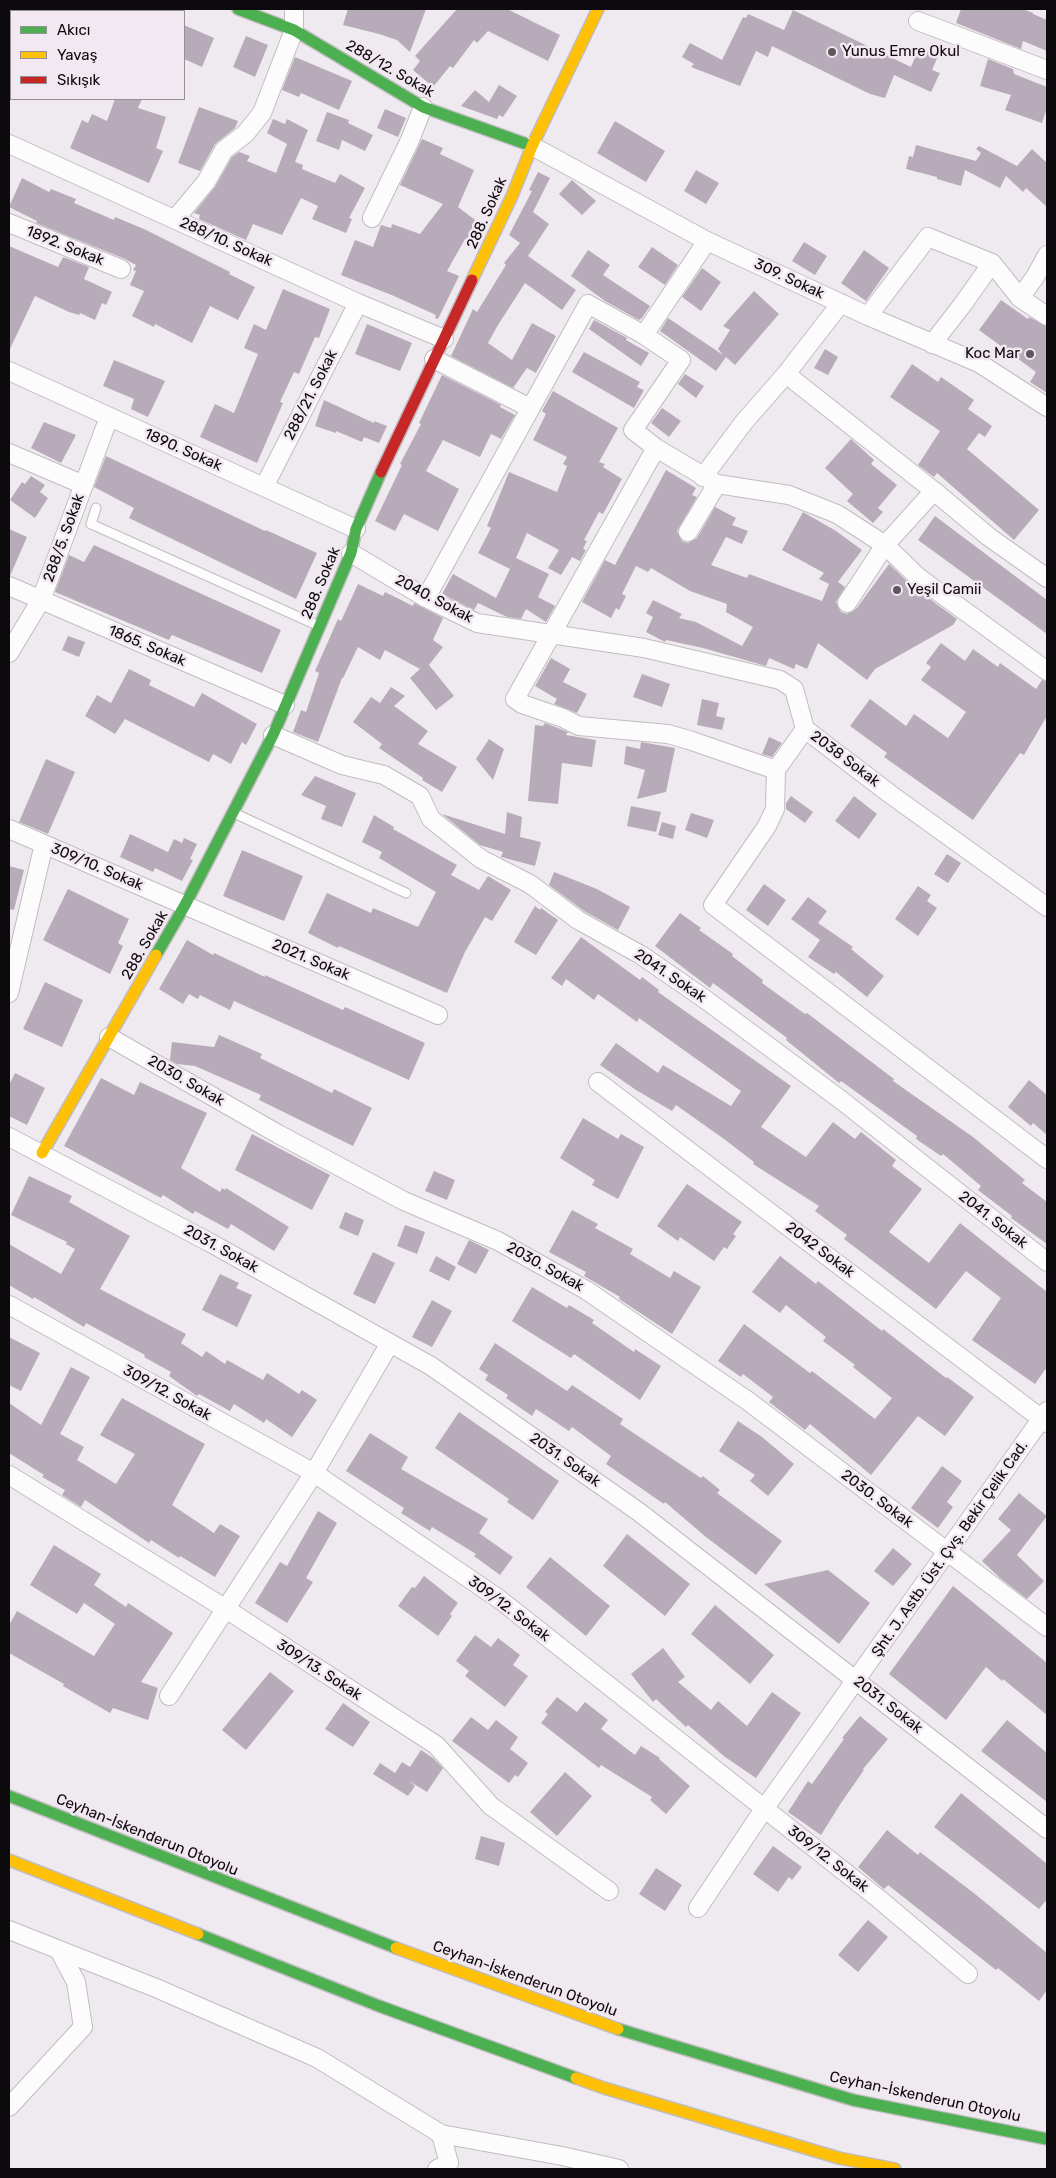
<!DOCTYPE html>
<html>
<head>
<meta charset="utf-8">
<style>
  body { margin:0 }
  #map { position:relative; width:1056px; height:2178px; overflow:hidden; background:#efeaef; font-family:Rubik,sans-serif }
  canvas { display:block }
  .frame { position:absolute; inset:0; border:10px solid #0d0a0d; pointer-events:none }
  .legend { position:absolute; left:10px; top:10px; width:175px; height:90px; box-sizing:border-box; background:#f1e8f1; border:1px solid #968f96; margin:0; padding:6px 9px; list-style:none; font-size:15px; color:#0d0a0d }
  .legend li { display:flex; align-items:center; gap:10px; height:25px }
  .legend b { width:25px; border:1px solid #968f96 }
</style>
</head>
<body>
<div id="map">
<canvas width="1056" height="2178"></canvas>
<div class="frame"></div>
<ul class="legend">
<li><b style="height:6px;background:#4caf50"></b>Akıcı</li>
<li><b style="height:6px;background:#ffc107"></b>Yavaş</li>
<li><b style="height:6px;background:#c62828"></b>Sıkışık</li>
</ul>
</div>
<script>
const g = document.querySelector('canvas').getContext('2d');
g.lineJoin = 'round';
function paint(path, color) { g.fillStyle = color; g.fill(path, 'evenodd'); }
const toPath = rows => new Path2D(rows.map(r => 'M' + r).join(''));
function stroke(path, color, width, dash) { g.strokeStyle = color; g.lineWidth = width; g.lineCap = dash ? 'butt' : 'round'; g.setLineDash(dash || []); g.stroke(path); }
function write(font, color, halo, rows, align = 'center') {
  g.font = font + ' Rubik,sans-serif'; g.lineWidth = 5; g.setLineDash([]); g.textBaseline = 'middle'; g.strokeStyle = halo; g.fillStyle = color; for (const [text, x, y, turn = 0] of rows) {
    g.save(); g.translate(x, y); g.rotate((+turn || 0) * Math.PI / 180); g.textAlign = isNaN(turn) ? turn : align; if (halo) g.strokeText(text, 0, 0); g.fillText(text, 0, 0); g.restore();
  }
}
paint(toPath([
  [348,9,426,9,410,52,397,40,379,34,343,25],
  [457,9,507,9,560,35,548,61,488,31,477,43,474,40,453,68,450,66,433,87,413,70,420,61,415,56],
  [961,9,1023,9,1033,13,1033,14,1047,20,1047,51,1023,41,1021,49,956,23],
  [793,10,911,67,919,47,938,56,932,70,940,73,931,92,894,75,885,98,870,94,772,46,768,57,756,51,740,86,691,67,694,64,682,57,690,43,722,60,743,17,746,18,748,14,784,30],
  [184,25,214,38,202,67,184,59],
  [246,36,268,45,255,77,233,67],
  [295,57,352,81,339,110,301,93,299,97,282,90],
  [988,59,1013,69,1014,74,1047,87,1047,108,1042,123,1005,110,1011,95,980,86],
  [499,85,517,96,503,117,499,115,497,119,461,106,475,90,489,102],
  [115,99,142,99,138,108,166,117,156,148,163,151,149,183,70,148,82,120,88,123,92,114,107,121],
  [199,107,238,121,235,128,215,144,200,171,178,163],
  [385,109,406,118,398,137,377,128],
  [327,112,349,120,348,123,373,135,365,151,342,140,339,150,316,141],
  [273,119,285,124,287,119,308,130,295,162,303,165,302,169,335,183,340,174,365,188,349,218,352,219,346,233,312,219,318,206,301,198,282,235,253,224,246,240,199,219,200,215,194,213,215,187,232,157,239,152,250,156,247,161,276,173,287,144,267,133],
  [615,121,665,151,646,182,597,153],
  [422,139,443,148,440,154,474,170,458,207,483,226,473,245,465,239,447,271,459,276,438,319,435,318,436,315,394,296,341,275,355,240,373,247,381,225,391,228,392,224,420,234,443,204,400,185],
  [916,145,976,161,981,153,976,149,979,146,1017,166,1032,149,1047,163,1047,207,1026,188,1023,192,1006,176,1000,188,965,170,961,186,937,179,937,177,906,169,909,156,913,157],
  [696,170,719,183,706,204,684,191],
  [538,172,550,178,533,212,549,224,528,256,576,290,562,310,525,283,498,325,488,343,512,360,532,323,556,336,536,373,527,368,513,388,451,356,473,309,477,312,506,265,504,263,520,243,509,235,532,191,529,190],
  [22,178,49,192,51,189,76,199,74,203,114,220,115,217,144,229,230,272,229,274,255,287,238,320,210,306,192,343,155,324,154,327,132,316,144,291,130,285,136,271,133,270,136,265,125,259,36,223,37,221,9,207],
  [572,180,596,201,582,215,559,194],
  [804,242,827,256,815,275,792,261],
  [9,246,58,267,63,257,89,267,84,279,112,292,106,305,102,303,95,320,80,313,79,315,69,312,35,296,9,351],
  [652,247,678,265,665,285,638,267],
  [588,250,610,265,603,275,650,306,642,318,639,320,605,301,571,276],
  [864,250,889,268,866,301,841,283],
  [702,268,721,282,701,311,682,297],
  [283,289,330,309,319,338,315,337,299,374,294,372,280,402,283,403,257,463,200,437,215,404,234,413,258,354,244,348,254,324,266,330],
  [754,291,779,314,735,365,726,357,716,371,660,331,668,318,723,355,718,349,730,330,723,326],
  [1001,300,1028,319,1029,317,1047,326,1047,393,1030,382,1036,372,979,330],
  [594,320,627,338,626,340,649,353,641,366,589,329],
  [367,324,412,343,400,371,355,354],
  [825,349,838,357,828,375,814,368],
  [584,352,640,382,637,387,644,390,634,408,572,372],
  [114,360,165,381,148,417,131,409,134,399,103,386],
  [912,364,938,382,941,377,974,400,968,409,992,426,985,437,979,433,967,449,1039,510,1014,540,937,473,934,477,918,465,940,431,890,397],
  [685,374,704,386,696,398,678,384],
  [442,375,501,405,500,407,515,415,501,439,491,434,480,457,443,440,426,471,459,489,438,531,404,514,395,531,375,521,402,465,400,464,421,424,419,423],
  [553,391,618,428,599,462,605,464,603,467,622,479,603,514,599,512,584,540,587,541,583,549,586,550,580,561,572,557,561,575,548,568,559,550,527,533,516,558,549,574,538,597,555,606,546,622,526,609,521,619,507,617,478,603,474,610,442,594,453,574,496,598,510,569,478,553,491,528,487,526,509,472,557,492,567,466,563,464,567,457,533,440,546,414,542,411],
  [324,400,374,423,374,421,387,426,379,443,364,437,362,442,336,431,336,433,315,426],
  [662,408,681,421,669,437,651,423],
  [44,422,76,435,61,463,31,448],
  [851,439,874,460,871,464,897,485,878,508,883,512,873,523,847,501,853,494,825,468],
  [106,456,265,531,266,530,317,553,296,599,129,518,134,508,94,487],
  [666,470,696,488,692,495,697,497,677,531,682,541,688,543,697,538,715,507,736,518,732,525,748,531,742,544,726,537,711,565,747,578,749,574,822,601,829,584,819,579,824,573,782,550,803,512,836,531,862,550,838,582,845,587,836,602,841,612,847,614,856,609,889,564,912,586,957,619,953,625,875,669,867,680,818,643,807,669,796,664,794,669,769,658,766,666,703,648,666,640,665,642,646,632,653,617,646,613,653,600,682,614,679,618,696,622,742,646,753,627,726,612,727,604,690,591,651,568,648,572,636,566,622,594,626,596,619,610,616,608,611,618,582,602,605,560,615,565],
  [31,476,45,485,40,492,48,498,35,518,10,500,22,482,25,484],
  [935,516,1047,600,1047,634,918,540],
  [9,529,27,537,10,576,9,576],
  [94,545,281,630,262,673,172,635,169,640,55,592,69,555,84,562],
  [358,584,383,596,385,592,413,606,414,603,443,618,433,640,443,647,429,665,454,696,436,710,410,678,420,669,385,650,380,660,358,647,343,678,342,678,318,742,293,732,301,710,306,712,319,673,315,671,338,619,341,621],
  [68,636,85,642,79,657,62,650],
  [941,643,965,661,973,649,998,667,1000,663,1036,689,1042,680,1047,681,1047,716,1024,755,1020,753,973,820,884,757,887,753,850,726,870,699,906,726,914,714,948,738,966,712,921,680,931,667,926,663],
  [551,658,570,669,563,682,587,694,577,713,554,704,557,699,535,686],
  [129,669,151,680,149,685,194,707,202,693,257,724,246,745,242,742,231,764,213,754,209,762,125,719,115,734,85,716,97,695,111,703],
  [642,674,670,684,662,707,633,697],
  [391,687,405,696,394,706,428,731,418,744,457,767,442,792,422,780,423,778,379,748,382,744,353,722,371,697,380,703],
  [702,699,719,703,716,716,725,718,722,730,697,725],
  [545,723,568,732,566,735,596,740,592,767,562,763,558,804,528,801,535,725,543,726],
  [769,737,782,743,772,757,762,754],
  [489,739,504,749,493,780,476,759],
  [641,742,675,748,666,792,637,799,645,770,624,764,626,746,640,749],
  [46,759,75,772,48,834,19,822],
  [315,776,356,793,342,827,321,819,326,806,301,795],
  [791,796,813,812,805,823,786,809,786,803],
  [854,796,877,814,859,839,835,821],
  [631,806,661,812,656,832,627,826],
  [507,812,522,817,520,837,541,842,535,866,501,857,503,852,480,845,442,814,505,834],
  [691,813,714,820,707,838,685,830],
  [374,815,394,827,393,829,457,865,451,875,479,890,488,876,511,890,492,921,485,917,465,952,447,993,339,946,338,948,308,933,327,893,371,913,373,908,418,927,436,892,379,858,382,852,362,842],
  [662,822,676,826,673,839,658,835],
  [130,834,168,852,174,839,182,843,184,838,197,844,190,859,193,860,182,881,155,868,153,872,120,857],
  [242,850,303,876,284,921,223,896],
  [947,854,961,863,948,883,934,874],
  [9,866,24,870,14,910,9,909],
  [554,872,597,889,630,907,618,930,584,911,549,885],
  [764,884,786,900,768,926,746,910],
  [918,886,931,895,927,901,937,908,918,936,895,919],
  [68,889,129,919,118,943,123,946,110,974,43,940],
  [808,897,827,911,818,923,853,947,851,949,884,976,867,997,836,972,834,974,808,957,820,940,791,919],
  [535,906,540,910,541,908,558,920,536,955,514,942],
  [680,913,701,928,699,930,733,954,732,956,763,980,762,983,805,1014,807,1013,894,1079,893,1081,973,1137,1025,1180,1022,1183,1047,1202,1047,1244,1011,1218,1012,1216,978,1190,981,1186,943,1154,941,1156,916,1139,917,1136,841,1081,839,1083,786,1040,787,1038,713,983,710,988,655,946],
  [581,937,640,980,642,977,659,990,658,992,791,1086,761,1127,806,1157,833,1122,855,1139,861,1132,896,1160,892,1166,922,1189,889,1232,929,1263,960,1223,1047,1292,1047,1367,1035,1384,972,1340,1001,1298,966,1271,936,1309,844,1239,847,1235,815,1211,819,1206,753,1164,754,1162,724,1139,676,1105,672,1111,636,1090,600,1065,616,1043,658,1073,663,1065,731,1106,741,1091,639,1018,637,1022,598,994,594,1000,566,979,562,986,551,978],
  [187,940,213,955,214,953,265,977,265,975,343,1010,345,1007,425,1043,409,1080,234,1001,230,1010,200,995,198,999,189,994,183,1004,159,989],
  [45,982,83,1000,62,1047,23,1029],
  [219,1035,262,1054,260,1058,332,1093,334,1089,372,1108,353,1146,259,1100,261,1095,195,1066,177,1064,170,1060,172,1042,214,1047],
  [15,1073,45,1088,27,1125,9,1116,9,1085],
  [101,1078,134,1095,140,1082,207,1113,181,1168,220,1192,222,1188,225,1190,226,1188,289,1227,274,1251,231,1224,228,1229,195,1211,193,1214,163,1195,161,1198,64,1146],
  [1029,1080,1047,1095,1047,1135,1033,1123,1031,1126,1008,1107],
  [583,1118,618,1139,621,1134,644,1147,618,1199,592,1185,595,1180,560,1158],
  [252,1134,330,1175,312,1210,235,1170],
  [434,1171,455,1180,447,1200,425,1191],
  [29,1176,72,1196,69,1202,130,1236,100,1289,186,1334,181,1343,202,1357,206,1351,225,1364,227,1360,263,1380,267,1373,299,1394,302,1390,317,1400,292,1437,266,1419,264,1423,234,1404,230,1411,199,1394,197,1396,169,1376,171,1372,144,1357,145,1355,86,1323,84,1327,34,1297,33,1299,9,1285,9,1244,61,1274,75,1249,66,1244,67,1242,11,1215],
  [687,1184,742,1222,733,1234,736,1236,727,1249,724,1247,714,1261,680,1237,678,1241,657,1226],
  [572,1210,598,1224,595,1228,633,1249,630,1254,670,1278,674,1271,701,1287,672,1334,619,1299,620,1297,584,1276,586,1272,549,1252],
  [345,1212,364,1220,358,1236,339,1228],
  [405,1225,425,1232,417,1254,397,1246],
  [469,1240,489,1250,476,1274,457,1264],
  [373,1252,395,1263,375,1304,353,1294],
  [436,1256,456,1267,449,1281,429,1271],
  [780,1256,816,1284,818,1281,882,1331,883,1329,946,1378,947,1377,974,1397,945,1436,918,1416,871,1475,810,1424,805,1430,769,1402,773,1397,743,1374,741,1377,718,1361,744,1324,810,1373,812,1371,875,1419,892,1398,853,1367,855,1365,823,1341,826,1337,786,1305,780,1313,752,1292],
  [220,1274,239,1283,236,1288,252,1295,237,1327,202,1310],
  [532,1287,567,1308,569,1305,594,1320,592,1323,634,1352,635,1349,661,1366,640,1400,574,1354,571,1358,512,1321],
  [432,1300,452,1311,432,1347,412,1337],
  [9,1337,40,1353,21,1391,9,1385],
  [495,1343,567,1391,572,1385,623,1419,620,1424,701,1478,703,1476,720,1490,717,1493,782,1541,756,1575,706,1537,665,1502,664,1504,606,1464,611,1456,572,1427,569,1431,536,1409,532,1416,506,1398,508,1395,485,1380,488,1375,479,1369],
  [71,1367,90,1377,60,1434,84,1447,77,1460,116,1484,135,1454,100,1435,122,1398,205,1444,172,1505,214,1533,220,1524,240,1536,215,1577,180,1556,179,1558,151,1540,149,1543,85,1500,81,1507,62,1495,65,1490,42,1477,44,1475,9,1453,9,1403,41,1425],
  [459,1412,559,1481,533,1520,507,1502,509,1499,435,1448],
  [738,1421,762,1437,794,1464,768,1496,750,1481,755,1475,719,1451],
  [370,1433,408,1457,401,1469,488,1519,479,1533,513,1557,500,1575,474,1556,476,1554,432,1527,430,1531,401,1513,404,1508,346,1471],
  [942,1466,962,1481,947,1502,953,1507,938,1528,911,1508],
  [1019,1493,1047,1516,1017,1555,1044,1581,1027,1599,1000,1578,982,1561,1011,1530,998,1519],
  [318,1511,337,1523,306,1578,313,1582,287,1623,255,1603,280,1562,287,1566],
  [627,1534,690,1584,665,1616,603,1566],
  [54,1545,101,1574,94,1585,126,1607,128,1603,173,1633,141,1682,158,1688,148,1720,113,1708,110,1713,63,1686,64,1684,9,1653,9,1625,17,1611,94,1656,115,1624,84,1603,77,1614,30,1585],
  [893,1548,912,1564,893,1586,874,1571],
  [550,1557,610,1606,586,1636,526,1587],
  [828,1570,870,1603,839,1644,764,1584],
  [424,1576,458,1603,450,1614,452,1616,438,1636,398,1606,412,1587,415,1588],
  [953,1586,1047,1663,1047,1715,1003,1679,1002,1681,986,1667,946,1720,889,1674],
  [715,1605,774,1655,750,1684,691,1634],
  [475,1635,491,1647,498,1638,520,1655,513,1665,528,1676,505,1707,465,1676,469,1671,456,1661],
  [663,1648,685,1677,678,1682,711,1710,718,1701,747,1726,772,1692,801,1713,756,1778,725,1757,688,1725,686,1727,656,1699,653,1702,631,1674],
  [270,1672,294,1691,246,1750,222,1730],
  [557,1697,577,1712,585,1702,608,1720,601,1729,635,1755,641,1746,660,1758,659,1759,690,1786,666,1814,650,1800,652,1797,601,1765,599,1768,541,1723,548,1714,545,1712],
  [343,1703,370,1722,353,1747,325,1729],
  [860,1716,888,1739,863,1769,864,1770,841,1803,821,1835,788,1812,808,1781,812,1784,844,1739,842,1738],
  [471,1717,488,1730,496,1720,518,1737,510,1749,528,1763,518,1777,515,1775,509,1783,452,1741],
  [1007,1720,1047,1753,1047,1802,981,1751],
  [421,1750,433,1758,443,1768,427,1792,409,1781,415,1786,408,1796,373,1774,380,1763,395,1773,402,1762,410,1767],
  [565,1772,592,1796,557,1836,530,1812],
  [961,1793,1047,1864,1047,1899,1039,1909,934,1827],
  [887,1830,918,1855,920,1852,975,1894,1047,1953,1047,1990,1039,2001,998,1968,996,1970,888,1885,884,1889,858,1867],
  [481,1836,505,1843,499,1866,475,1859],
  [773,1846,802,1867,792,1880,789,1877,778,1892,753,1874],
  [656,1868,682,1885,665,1911,639,1894],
  [868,1920,888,1937,858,1972,838,1955]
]), '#b8abb9');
const lane = toPath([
  [96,508,91,524,319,626],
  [234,813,406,893]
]);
const street = toPath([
  [15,9,21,11],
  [918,21,1047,70],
  [9,144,358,303,444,339],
  [532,146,707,241,868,316,979,363,1047,407],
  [372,218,410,140,423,107],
  [175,219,206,182,224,150,245,134,262,113,294,30,294,9],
  [9,223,121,269],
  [1020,298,1035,277,1047,255],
  [868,316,928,237,992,263,1020,298,1047,316],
  [644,335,707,241],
  [932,344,963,304,992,263],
  [434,359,530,408],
  [9,371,356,529],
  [786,374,934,491,989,537,1047,578],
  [656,448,515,699,522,704,563,718,579,726,668,734,689,740,776,770],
  [9,453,84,485],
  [703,477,744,422,786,374,841,303],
  [264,487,358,303],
  [688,532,717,484],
  [351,553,426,598,477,623,644,648,780,680,794,689,805,729,890,794,1047,907],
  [9,586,285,705],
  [426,598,588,304,644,335,681,360,633,430,656,448,717,484,789,495,837,514,885,545,918,577,1047,671],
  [847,603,885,545,934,491],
  [9,653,41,600,109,417],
  [805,729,776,770,775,809,767,826,713,905,1047,1159],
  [273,735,342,765,384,775,420,796,431,819,481,859,530,884,578,920,641,955,702,997,841,1100,1047,1262],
  [9,829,438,1015],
  [9,993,44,844],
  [109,1037,278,1134,404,1201,498,1241,586,1290,748,1401,1047,1627],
  [598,1082,1047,1423],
  [9,1137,209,1242,431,1366,639,1512,1047,1829],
  [9,1305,314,1473,499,1599,879,1899,968,1974],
  [9,1475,226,1609,436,1745,491,1806,609,1891],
  [169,1696,314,1473,390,1343],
  [698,1908,764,1809,1047,1411],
  [9,1930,156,1988,317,2058,441,2134,449,2163,437,2169],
  [9,2107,83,2027,76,1982,59,1950],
  [441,2134,562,2156,619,2169]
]);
const fast = toPath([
  [238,9,294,30,423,107,532,146],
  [156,955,185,905,273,735,351,553,356,529,381,472],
  [9,1796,396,1948],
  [198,1934,379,2006,576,2078],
  [618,2029,853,2100,1047,2139]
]);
const slow = toPath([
  [472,280,512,196,532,146,598,9],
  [42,1153,156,955],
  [9,1860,198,1934],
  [396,1948,618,2029],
  [576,2078,604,2088,839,2158,895,2169]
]);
const jam = toPath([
  [381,472,472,280]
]);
stroke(lane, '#c0bcc0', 11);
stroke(street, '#c0bcc0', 20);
stroke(fast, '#c0bcc0', 14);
stroke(slow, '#c0bcc0', 14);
stroke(jam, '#c0bcc0', 14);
stroke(lane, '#fdfcfd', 9);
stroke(street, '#fdfcfd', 18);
stroke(fast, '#4caf50', 11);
stroke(slow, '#ffc107', 11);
stroke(jam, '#c62828', 11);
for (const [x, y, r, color] of [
  [832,52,5,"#5c585c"],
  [1030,354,5,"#5c585c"],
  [897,590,5,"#5c585c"]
]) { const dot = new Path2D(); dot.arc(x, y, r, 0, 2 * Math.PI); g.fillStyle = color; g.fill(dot); stroke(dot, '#f1e8f1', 2); }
write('15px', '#0d0a0d', '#f1e8f1', [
  ["Yunus Emre Okul",842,52],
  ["Koc Mar",1020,354,"right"],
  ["Yeşil Camii",907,590]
], 'left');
write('15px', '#0d0a0d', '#f1e8f1', [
  ["288/12. Sokak",390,69,30],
  ["288. Sokak",487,213,-66],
  ["288/10. Sokak",226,242,24],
  ["1892. Sokak",65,246,22],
  ["309. Sokak",789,279,25],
  ["288/21. Sokak",311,395,-63],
  ["1890. Sokak",183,450,24],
  ["288/5. Sokak",64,538,-70],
  ["288. Sokak",321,583,-67],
  ["2040. Sokak",434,599,28],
  ["1865. Sokak",147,646,23],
  ["2038 Sokak",845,759,37],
  ["309/10. Sokak",97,867,23],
  ["288. Sokak",145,945,-60],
  ["2021. Sokak",311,960,23],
  ["2041. Sokak",670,976,34],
  ["2030. Sokak",186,1081,30],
  ["2041. Sokak",993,1220,38],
  ["2031. Sokak",221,1249,29],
  ["2042 Sokak",820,1250,37],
  ["2030. Sokak",545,1267,29],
  ["309/12. Sokak",167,1393,29],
  ["2031. Sokak",565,1460,35],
  ["2030. Sokak",877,1499,37],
  ["Şht. J. Astb. Üst. Çvş. Bekir Çelik Cad.",950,1549,-55],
  ["309/12. Sokak",509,1609,37],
  ["309/13. Sokak",319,1670,33],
  ["2031. Sokak",888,1705,38],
  ["Ceyhan-İskenderun Otoyolu",147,1835,22],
  ["309/12. Sokak",828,1859,38],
  ["Ceyhan-İskenderun Otoyolu",525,1979,20],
  ["Ceyhan-İskenderun Otoyolu",925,2097,12]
]);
</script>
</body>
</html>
